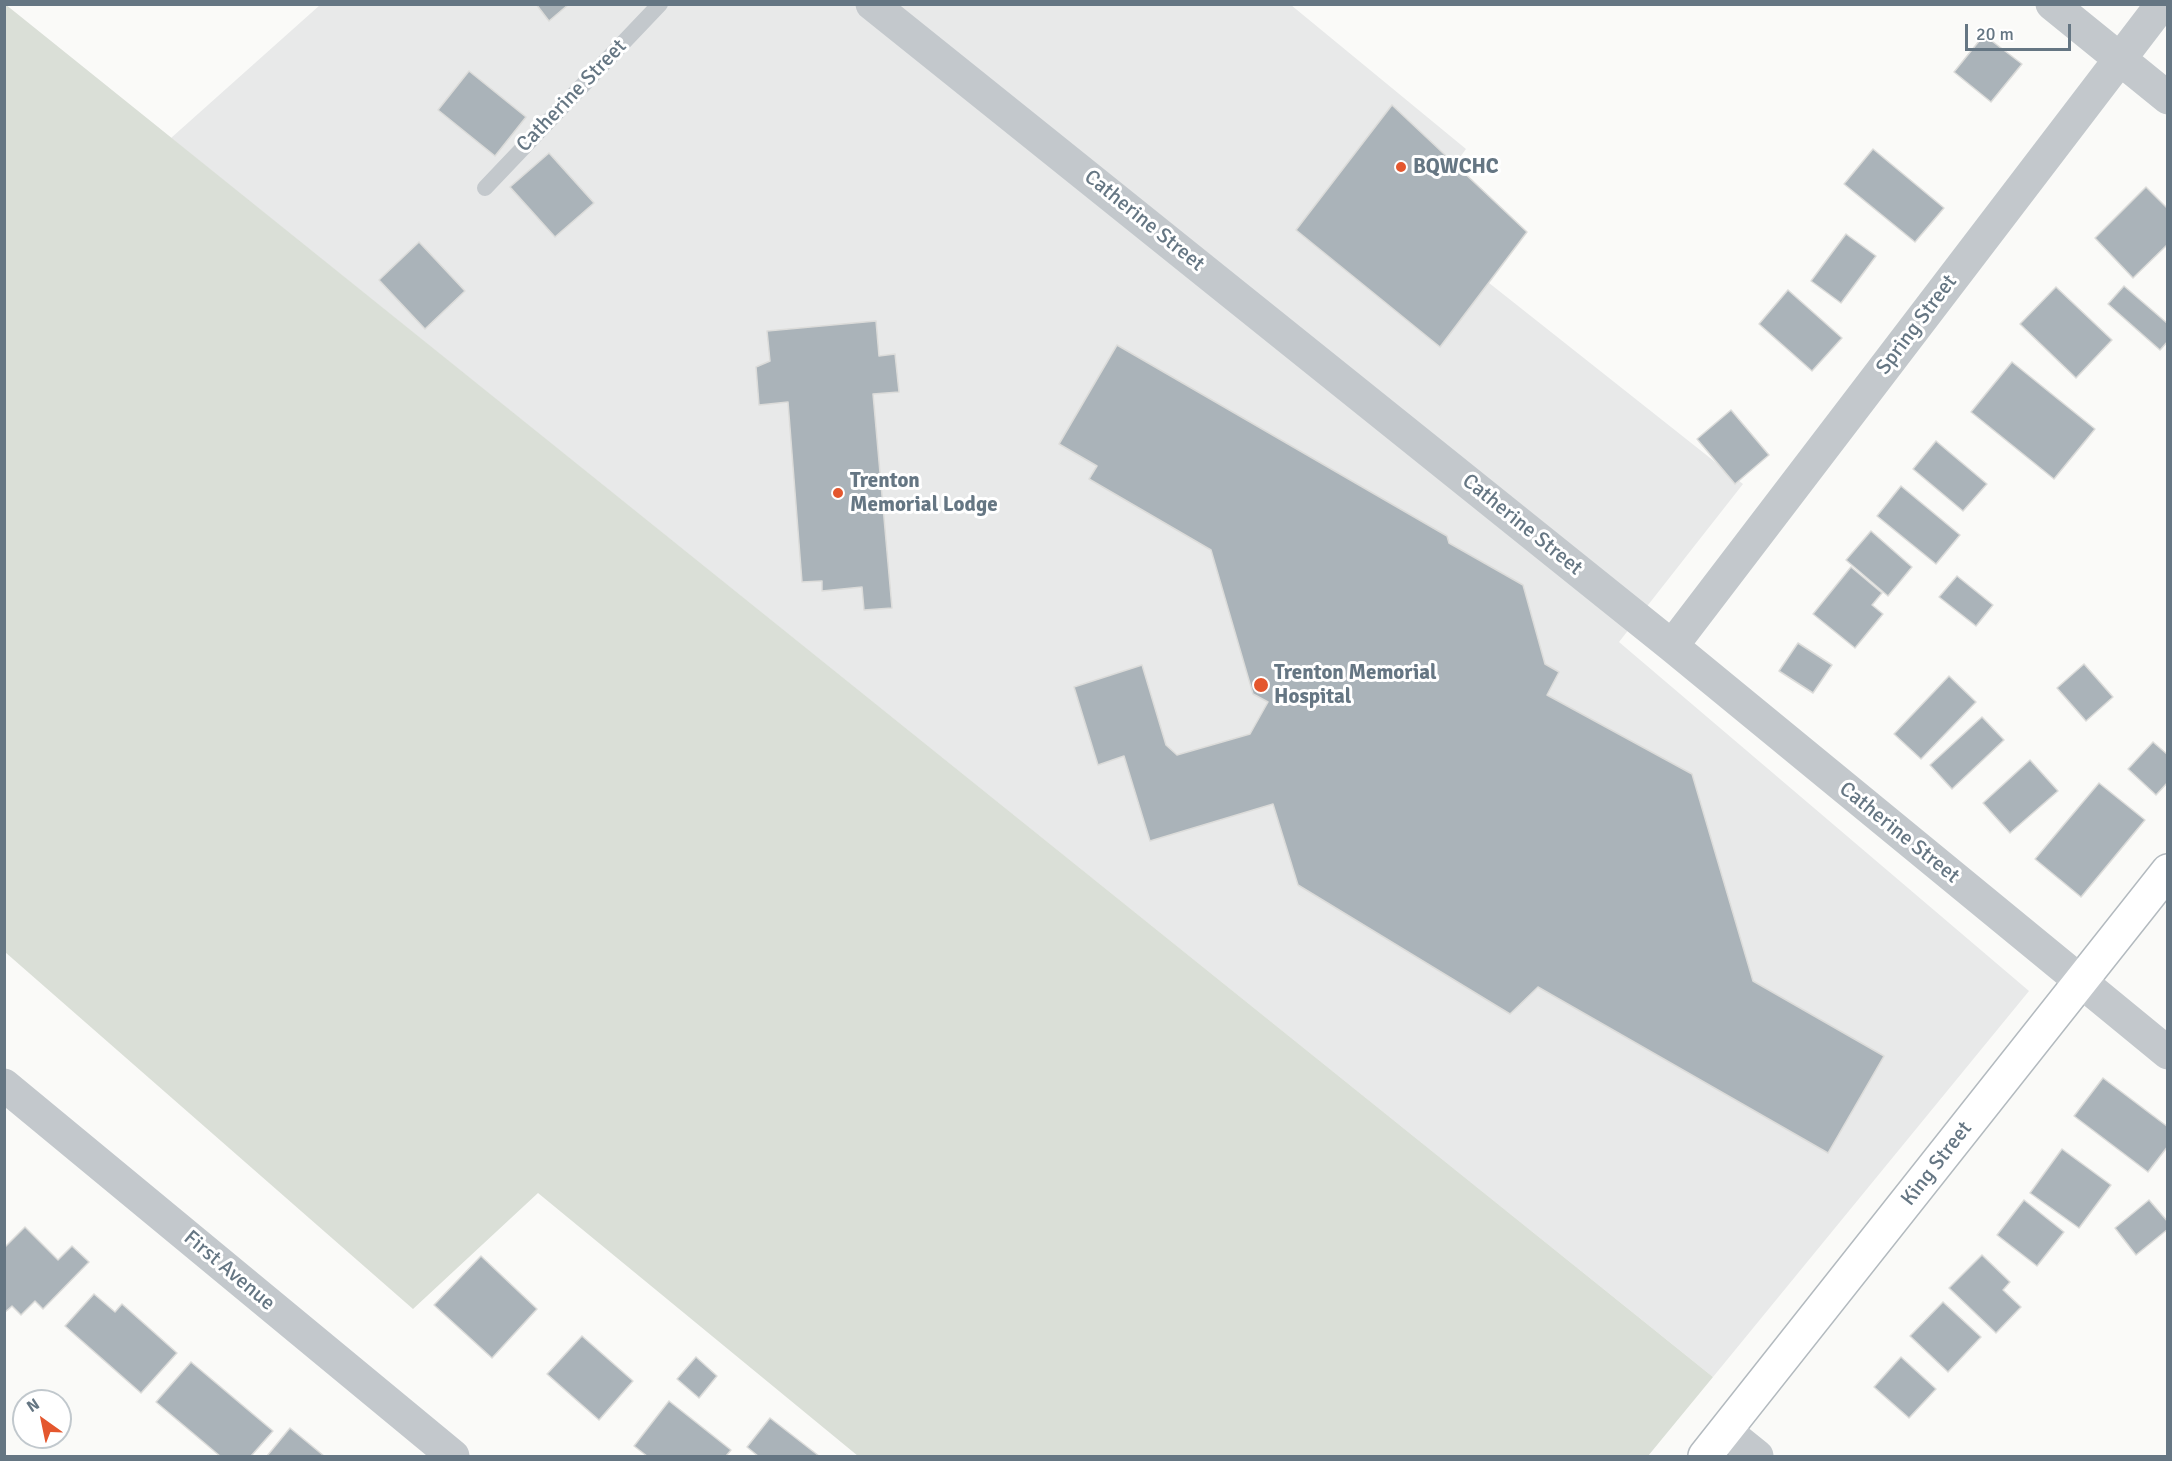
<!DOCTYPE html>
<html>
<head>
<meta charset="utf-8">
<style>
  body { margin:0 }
  #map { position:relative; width:2172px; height:1461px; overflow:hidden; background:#fafaf8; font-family:Signika,sans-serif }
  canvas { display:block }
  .frame { position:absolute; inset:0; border:6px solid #657683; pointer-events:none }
  .north { position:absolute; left:12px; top:1389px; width:60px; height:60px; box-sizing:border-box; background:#fff; border:2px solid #c1c8cd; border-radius:50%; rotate:327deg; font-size:16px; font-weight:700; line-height:24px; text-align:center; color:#657683 }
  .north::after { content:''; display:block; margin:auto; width:21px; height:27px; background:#e4572e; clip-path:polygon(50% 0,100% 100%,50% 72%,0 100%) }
  .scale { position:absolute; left:1965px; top:24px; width:106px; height:27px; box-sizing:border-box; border:3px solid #657683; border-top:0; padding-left:8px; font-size:18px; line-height:21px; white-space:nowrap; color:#657683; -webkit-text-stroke:4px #fff; paint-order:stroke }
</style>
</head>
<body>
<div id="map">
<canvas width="2172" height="1461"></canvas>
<div class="frame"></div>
<div class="north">N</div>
<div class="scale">20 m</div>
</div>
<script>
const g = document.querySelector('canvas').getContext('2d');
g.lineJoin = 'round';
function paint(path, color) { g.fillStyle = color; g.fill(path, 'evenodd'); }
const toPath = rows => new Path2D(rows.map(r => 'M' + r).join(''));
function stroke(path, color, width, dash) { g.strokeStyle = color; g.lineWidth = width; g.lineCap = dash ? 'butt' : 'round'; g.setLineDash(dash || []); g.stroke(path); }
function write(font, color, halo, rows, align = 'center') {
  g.font = font + ' Signika,sans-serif'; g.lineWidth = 6; g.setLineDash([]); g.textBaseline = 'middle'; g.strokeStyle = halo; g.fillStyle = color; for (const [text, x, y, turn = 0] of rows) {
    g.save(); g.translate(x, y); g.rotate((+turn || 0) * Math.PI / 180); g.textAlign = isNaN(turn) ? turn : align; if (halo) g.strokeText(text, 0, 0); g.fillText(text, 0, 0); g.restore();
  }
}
paint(toPath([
  [320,5,1291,5,1466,149,1412,222,1743,484,1619,642,2029,991,1713,1377,171,138]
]), '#e8e9e9');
paint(toPath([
  [5,4,1713,1377,1648,1456,858,1456,538,1193,413,1309,5,952]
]), '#dadfd7');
const building = toPath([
  [536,4,569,4,549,21,536,4],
  [1984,35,2022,64,1991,102,1954,72,1984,35],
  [469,71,526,117,495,156,438,110,469,71],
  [1392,105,1527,232,1440,347,1296,230,1392,105],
  [1873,149,1944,208,1915,242,1844,184,1873,149],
  [549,153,594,203,555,237,510,187,549,153],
  [2146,187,2168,209,2168,244,2133,278,2095,238,2146,187],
  [1846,234,1876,256,1841,303,1811,281,1846,234],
  [419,242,465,291,425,329,379,280,419,242],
  [2124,286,2168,324,2168,341,2160,350,2108,304,2124,286],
  [2056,287,2112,340,2076,378,2020,324,2056,287],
  [1788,290,1842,338,1812,371,1759,324,1788,290],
  [876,321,879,356,895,354,899,392,873,394,892,608,864,610,862,587,822,591,822,581,802,582,788,402,759,405,756,367,770,361,767,331,876,321],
  [1117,345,1447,536,1449,543,1523,585,1545,664,1559,672,1547,695,1692,774,1753,981,1884,1056,1828,1153,1538,987,1510,1014,1298,885,1273,804,1150,841,1124,756,1098,765,1074,687,1142,665,1166,745,1177,755,1250,734,1268,702,1253,694,1211,550,1089,479,1097,466,1059,444,1117,345],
  [2012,362,2095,429,2054,479,1971,412,2012,362],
  [1731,410,1769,455,1735,484,1697,439,1731,410],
  [1936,441,1987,484,1963,511,1913,469,1936,441],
  [1901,486,1960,535,1936,564,1877,516,1901,486],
  [1871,531,1912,567,1888,596,1846,560,1871,531],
  [1851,567,1882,593,1872,605,1883,614,1855,648,1813,614,1851,567],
  [1957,576,1993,605,1976,626,1939,597,1957,576],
  [1798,643,1832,665,1813,693,1779,671,1798,643],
  [2084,664,2113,697,2086,721,2057,688,2084,664],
  [1949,676,1976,702,1921,759,1894,734,1949,676],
  [1982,717,2004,740,1952,789,1930,765,1982,717],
  [2153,742,2168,755,2168,782,2156,795,2128,769,2153,742],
  [2030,760,2058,791,2010,833,1983,803,2030,760],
  [2099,783,2145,820,2081,897,2035,859,2099,783],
  [2103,1078,2168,1127,2168,1146,2148,1172,2074,1116,2103,1078],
  [2062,1149,2111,1185,2079,1228,2030,1193,2062,1149],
  [2024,1200,2064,1232,2037,1266,1997,1235,2024,1200],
  [2149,1200,2168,1222,2168,1229,2136,1255,2115,1228,2149,1200],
  [25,1227,58,1260,72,1246,89,1262,43,1309,35,1301,21,1315,12,1306,4,1313,4,1248,25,1227],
  [1982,1255,2010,1282,2003,1290,2021,1307,1996,1333,1949,1288,1982,1255],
  [481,1256,537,1309,492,1358,434,1305,481,1256],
  [94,1294,115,1312,122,1304,177,1353,141,1393,65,1326,94,1294],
  [1943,1302,1981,1337,1948,1372,1910,1336,1943,1302],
  [582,1336,633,1381,599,1420,547,1374,582,1336],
  [696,1357,717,1376,699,1398,677,1379,696,1357],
  [1901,1357,1936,1389,1909,1418,1874,1387,1901,1357],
  [191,1362,273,1431,251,1456,220,1456,156,1402,191,1362],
  [669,1401,731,1450,726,1456,647,1456,634,1446,669,1401],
  [770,1418,819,1456,758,1456,747,1447,770,1418],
  [290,1428,324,1456,267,1456,290,1428]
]);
paint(building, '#aab3b9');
stroke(building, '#dcdcda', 1.5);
const secondary = toPath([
  [1705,1456,2168,871]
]);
stroke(secondary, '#b3babf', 36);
stroke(toPath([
  [485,188,660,4]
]), '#c3c8cc', 16);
stroke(toPath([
  [872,4,1672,646,2168,1053],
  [2052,4,2168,98],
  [1672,646,2162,4],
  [4,1085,453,1456],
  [1726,1431,1757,1456]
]), '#c3c8cc', 33);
stroke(secondary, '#fff', 33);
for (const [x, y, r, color] of [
  [1401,167,6,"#e4572e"],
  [838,493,6,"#e4572e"],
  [1261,685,8,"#e4572e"]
]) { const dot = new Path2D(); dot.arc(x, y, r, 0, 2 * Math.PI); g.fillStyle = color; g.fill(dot); stroke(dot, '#fff', 2); }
write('21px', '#657683', '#fff', [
  ["Catherine Street",572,96,-46],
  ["Catherine Street",1144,221,39],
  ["Spring Street",1917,325,-53],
  ["Catherine Street",1522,525,39],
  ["Catherine Street",1899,833,39],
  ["King Street",1937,1164,-52],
  ["First Avenue",229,1271,40]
]);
write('bold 21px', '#657683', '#fff', [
  ["BQWCHC",1413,167],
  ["Trenton",850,481],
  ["Memorial Lodge",850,505],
  ["Trenton Memorial",1274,673],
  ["Hospital",1274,697]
], 'left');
</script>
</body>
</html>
